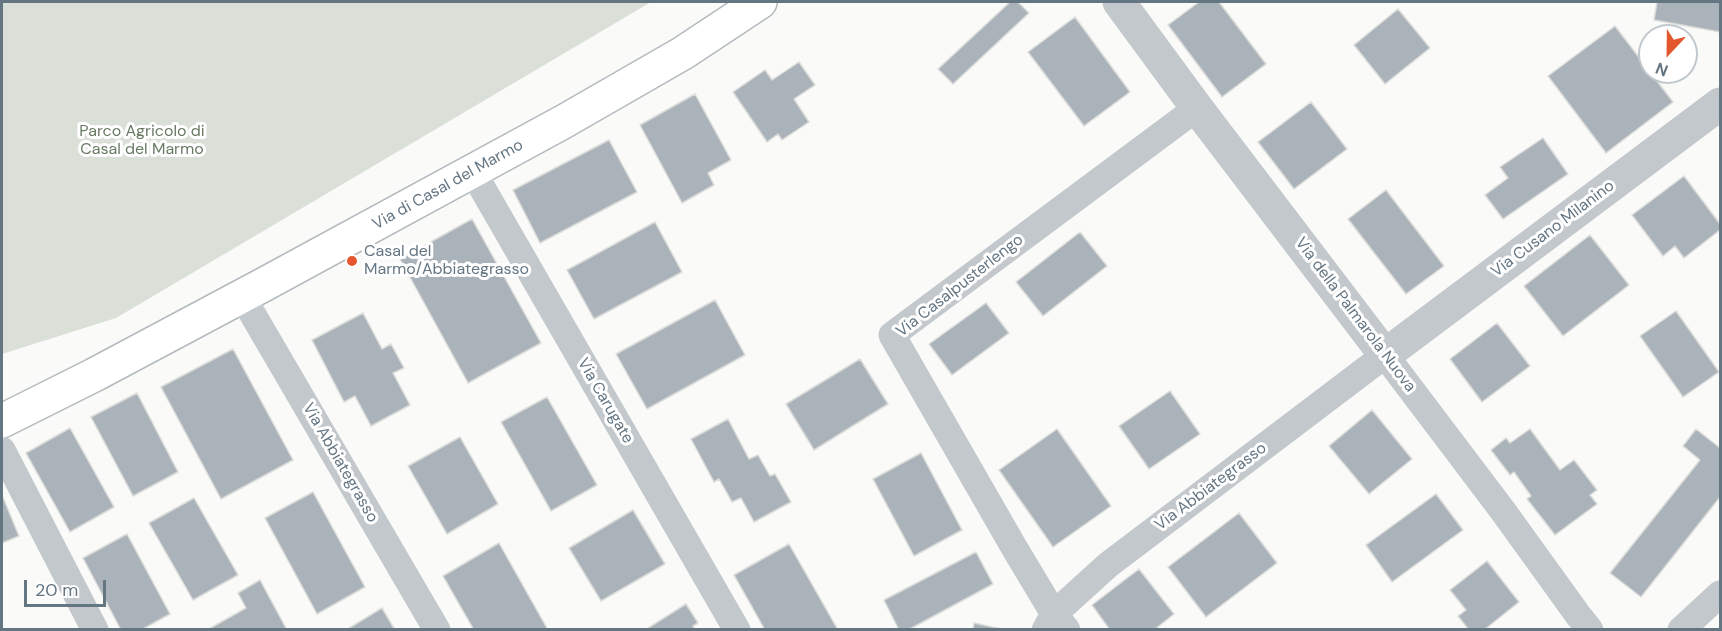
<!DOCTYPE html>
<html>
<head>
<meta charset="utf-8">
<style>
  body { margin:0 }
  #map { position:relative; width:1722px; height:631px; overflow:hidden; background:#fafaf8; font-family:"DM Sans",sans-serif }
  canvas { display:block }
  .frame { position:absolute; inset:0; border:3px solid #657683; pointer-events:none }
  .north { position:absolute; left:1638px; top:24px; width:60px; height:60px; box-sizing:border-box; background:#fff; border:2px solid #c1c8cd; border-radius:50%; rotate:202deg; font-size:16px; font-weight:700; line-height:24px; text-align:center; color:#657683 }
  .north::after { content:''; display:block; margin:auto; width:21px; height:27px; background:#e4572e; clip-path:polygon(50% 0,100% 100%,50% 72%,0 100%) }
  .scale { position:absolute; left:24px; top:580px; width:82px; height:27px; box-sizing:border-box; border:3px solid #657683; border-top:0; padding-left:8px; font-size:18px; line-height:21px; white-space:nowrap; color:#657683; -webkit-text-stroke:4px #fff; paint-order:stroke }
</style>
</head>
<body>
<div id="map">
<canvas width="1722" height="631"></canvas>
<div class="frame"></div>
<div class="north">N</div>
<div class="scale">20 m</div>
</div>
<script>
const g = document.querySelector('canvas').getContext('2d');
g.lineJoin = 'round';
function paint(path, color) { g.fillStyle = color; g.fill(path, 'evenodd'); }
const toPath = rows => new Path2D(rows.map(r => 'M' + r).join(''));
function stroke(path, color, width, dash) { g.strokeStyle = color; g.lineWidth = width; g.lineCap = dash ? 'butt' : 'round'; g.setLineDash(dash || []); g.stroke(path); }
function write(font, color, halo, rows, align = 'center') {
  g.font = font + ' "DM Sans",sans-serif'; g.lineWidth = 6; g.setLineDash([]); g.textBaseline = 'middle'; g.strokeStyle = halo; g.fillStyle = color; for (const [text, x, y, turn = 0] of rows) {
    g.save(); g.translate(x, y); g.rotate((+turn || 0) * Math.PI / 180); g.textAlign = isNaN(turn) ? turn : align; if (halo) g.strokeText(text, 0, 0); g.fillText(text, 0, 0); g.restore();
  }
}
paint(toPath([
  [2,2,651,2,116,318,2,354]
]), '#dadfd7');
const building = toPath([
  [1010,2,1018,2,1029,13,953,84,938,69,1010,2],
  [1199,2,1219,2,1266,64,1222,97,1168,25,1199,2],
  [1657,2,1720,2,1720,32,1654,20,1657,2],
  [1398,9,1430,48,1385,84,1354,45,1398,9],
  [1075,17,1130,92,1084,126,1028,52,1075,17],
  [1615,26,1673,102,1606,153,1548,76,1615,26],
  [799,62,815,85,794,99,809,122,782,140,778,134,767,142,733,92,765,70,772,80,799,62],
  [695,94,731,160,708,173,714,185,682,203,640,125,695,94],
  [1311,102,1347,149,1294,189,1258,142,1311,102],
  [1543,138,1568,174,1503,219,1485,195,1508,178,1500,167,1543,138],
  [609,140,637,192,540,243,513,190,609,140],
  [1684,176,1720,224,1720,230,1684,258,1675,246,1663,256,1632,215,1684,176],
  [1386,190,1444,266,1406,294,1348,219,1386,190],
  [472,219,541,343,468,383,400,259,472,219],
  [655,222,682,272,594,319,567,270,655,222],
  [1080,232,1107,266,1043,316,1016,282,1080,232],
  [1590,235,1629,285,1563,336,1524,286,1590,235],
  [715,300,745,355,647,409,616,354,715,300],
  [986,303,1009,333,952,375,929,344,986,303],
  [1676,311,1719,372,1683,397,1640,336,1676,311],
  [363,313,382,349,391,344,404,368,393,373,410,405,371,426,355,396,344,402,312,340,363,313],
  [1497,323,1530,366,1482,402,1450,359,1497,323],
  [233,349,293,460,221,499,161,387,233,349],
  [860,359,888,404,814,450,786,404,860,359],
  [1170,391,1200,434,1149,469,1119,426,1170,391],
  [137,393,178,472,133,496,91,417,137,393],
  [547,397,597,485,551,511,501,422,547,397],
  [1372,410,1412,459,1369,494,1329,446,1372,410],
  [728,419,749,459,758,455,770,476,775,474,791,502,754,522,741,498,732,502,719,479,714,482,691,439,728,419],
  [70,428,114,507,70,532,26,453,70,428],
  [1057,429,1111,506,1053,547,999,470,1057,429],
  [1530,429,1560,470,1574,460,1597,490,1590,495,1597,504,1555,535,1527,499,1531,496,1514,472,1510,475,1491,450,1506,438,1510,443,1530,429],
  [1696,429,1720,448,1720,497,1641,597,1610,573,1700,460,1683,446,1696,429],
  [460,437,498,504,447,534,408,466,460,437],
  [921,453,962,530,914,556,873,479,921,453],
  [313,492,365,587,317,614,265,518,313,492],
  [1436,494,1463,530,1392,582,1366,545,1436,494],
  [2,495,19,536,2,543,2,495],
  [194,498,238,575,193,600,149,523,194,498],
  [633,510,665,564,601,601,569,548,633,510],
  [1239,513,1277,563,1206,617,1168,567,1239,513],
  [127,534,170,614,141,630,121,630,83,558,127,534],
  [499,543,548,630,474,630,443,576,499,543],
  [789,544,838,630,765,630,734,575,789,544],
  [976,552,993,584,908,630,899,630,884,600,976,552],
  [1487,561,1519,602,1484,630,1469,630,1458,616,1466,610,1450,590,1487,561],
  [1139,569,1174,614,1154,630,1110,630,1092,605,1139,569],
  [260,580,287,630,207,630,246,608,238,593,260,580],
  [686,604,698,623,693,626,695,630,645,630,686,604],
  [382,608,395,630,346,630,382,608],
  [974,623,1006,630,973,630,974,623]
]);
paint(building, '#aab3b9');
stroke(building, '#dcdcda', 1.5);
const secondary = toPath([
  [2,421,94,375,263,285,563,122,683,53,760,2]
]);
stroke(secondary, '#b3babf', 36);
stroke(toPath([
  [473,172,737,630],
  [242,296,437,630],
  [2,450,95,630],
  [1045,630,1054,614,1108,565,1385,355,1503,511,1578,615,1590,630],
  [1067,630,1054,614,1015,549,892,335,1197,108],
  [1681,630,1720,594]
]), '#c3c8cc', 27);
stroke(toPath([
  [1119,2,1197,108,1385,355,1720,104]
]), '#c3c8cc', 33);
stroke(secondary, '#fff', 33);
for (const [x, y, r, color] of [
  [352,261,6,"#e4572e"]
]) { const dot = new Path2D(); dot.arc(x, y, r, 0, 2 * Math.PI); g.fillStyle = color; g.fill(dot); stroke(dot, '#fff', 2); }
write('16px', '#687a64', '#fff', [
  ["Parco Agricolo di",142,132],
  ["Casal del Marmo",142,150]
]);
write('16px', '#657683', '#fff', [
  ["Via di Casal del Marmo",448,185,-29],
  ["Via Cusano Milanino",1553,229,-37],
  ["Via Casalpusterlengo",960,286,-38],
  ["Via della Palmarola Nuova",1355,315,53],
  ["Via Carugate",605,401,60],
  ["Via Abbiategrasso",340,463,60],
  ["Via Abbiategrasso",1211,487,-37]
]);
write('16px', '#657683', '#fff', [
  ["Casal del",364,252],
  ["Marmo/Abbiategrasso",364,270]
], 'left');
</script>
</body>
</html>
